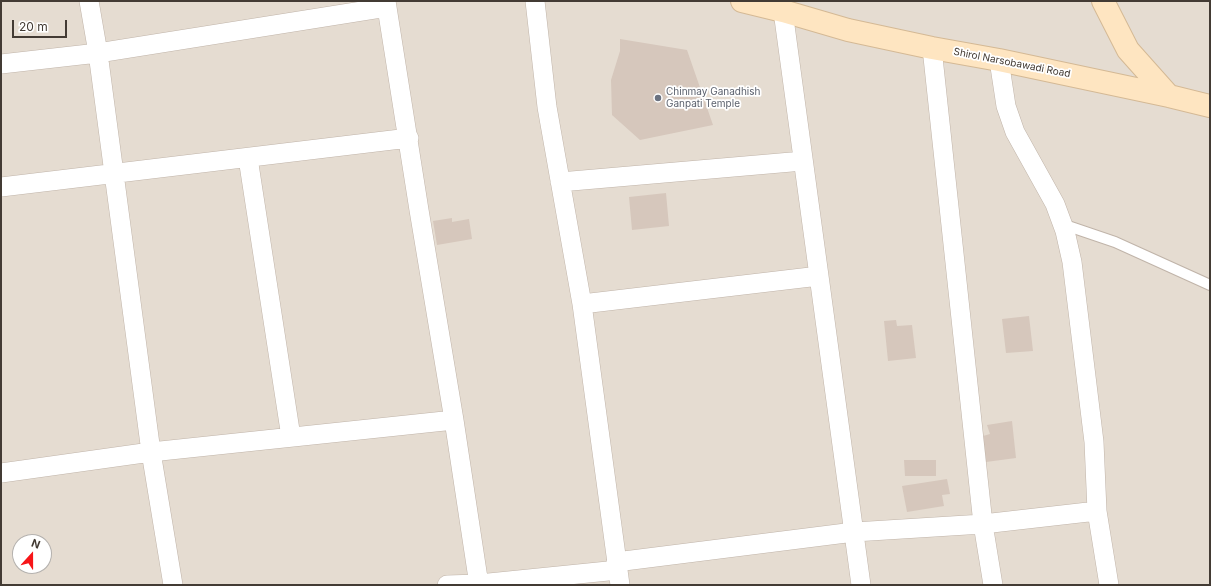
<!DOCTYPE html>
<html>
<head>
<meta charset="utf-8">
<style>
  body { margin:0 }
  #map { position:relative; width:1211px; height:586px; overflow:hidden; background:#f1ebe3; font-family:Inter,sans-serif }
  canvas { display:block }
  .frame { position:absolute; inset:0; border:2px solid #433b34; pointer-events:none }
  .north { position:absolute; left:12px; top:534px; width:40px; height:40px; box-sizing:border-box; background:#fff; border:1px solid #b4b1ae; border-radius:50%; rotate:21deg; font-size:11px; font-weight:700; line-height:16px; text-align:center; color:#433b34 }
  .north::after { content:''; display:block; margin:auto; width:14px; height:18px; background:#f71518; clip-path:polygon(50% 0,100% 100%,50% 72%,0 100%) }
  .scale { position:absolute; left:12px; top:20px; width:55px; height:18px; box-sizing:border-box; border:2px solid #433b34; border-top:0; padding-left:5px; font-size:12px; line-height:14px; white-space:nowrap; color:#433b34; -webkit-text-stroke:3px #fff; paint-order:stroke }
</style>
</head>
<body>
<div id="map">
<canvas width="1211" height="586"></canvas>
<div class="frame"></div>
<div class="north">N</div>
<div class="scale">20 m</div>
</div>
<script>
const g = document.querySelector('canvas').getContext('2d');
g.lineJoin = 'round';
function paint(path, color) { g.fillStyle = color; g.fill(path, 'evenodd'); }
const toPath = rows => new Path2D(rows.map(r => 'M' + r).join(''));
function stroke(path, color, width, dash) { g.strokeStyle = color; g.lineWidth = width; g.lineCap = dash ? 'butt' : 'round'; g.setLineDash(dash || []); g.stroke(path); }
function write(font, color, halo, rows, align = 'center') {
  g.font = font + ' Inter,sans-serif'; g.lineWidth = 3.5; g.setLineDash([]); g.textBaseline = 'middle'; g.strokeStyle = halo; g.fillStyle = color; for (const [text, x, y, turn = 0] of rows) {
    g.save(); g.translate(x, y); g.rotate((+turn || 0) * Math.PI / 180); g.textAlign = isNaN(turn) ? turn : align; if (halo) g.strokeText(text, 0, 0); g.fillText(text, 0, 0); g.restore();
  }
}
paint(toPath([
  [1,1,1210,1,1210,585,1,585],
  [20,542,44,542,44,566,20,566]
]), '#e5dcd1');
paint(toPath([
  [620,39,687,50,713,125,640,140,612,115,611,80,620,51],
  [666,193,669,226,632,230,629,197],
  [452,218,452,222,469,219,472,239,437,245,433,221],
  [1029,316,1033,351,1006,353,1002,319],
  [896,320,897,326,912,325,916,358,888,361,884,321],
  [1012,421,1016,458,986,462,983,436,990,434,987,425],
  [904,460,936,460,936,476,905,476],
  [947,479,950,494,942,495,944,506,907,512,902,486]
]), '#d6c7bc');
const lane = toPath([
  [1062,224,1115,242,1210,285]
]);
const street = toPath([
  [89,1,98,53,151,452,173,585],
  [386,1,419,210,454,420,479,585],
  [535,1,547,107,582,304,620,585],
  [783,11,861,585],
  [932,48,983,524,1097,511],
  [999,60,1006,106,1015,132,1055,204,1065,231,1072,262,1094,442,1097,511,1109,585],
  [1,64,98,53,387,7],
  [248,158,291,437],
  [560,182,803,161],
  [1,187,409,138],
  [582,304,819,276],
  [1,473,151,452,454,420],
  [616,562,854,532,983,524,993,585],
  [447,585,479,584,618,570]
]);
const secondary = toPath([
  [742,1,783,11,848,30,932,48,999,60,1169,96,1210,106],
  [1103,1,1128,50,1169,96]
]);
stroke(lane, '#c0b4a9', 12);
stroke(street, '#c0b4a9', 20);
stroke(secondary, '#d4b995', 24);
stroke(lane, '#fff', 10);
stroke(street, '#fff', 19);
stroke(secondary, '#fee5c1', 22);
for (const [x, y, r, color] of [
  [658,98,4,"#6b7280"]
]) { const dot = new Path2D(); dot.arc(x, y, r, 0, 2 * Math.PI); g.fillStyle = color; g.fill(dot); stroke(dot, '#fff', 1.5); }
write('10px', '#433b34', '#fff', [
  ["Shirol Narsobawadi Road",1012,63,11]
]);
write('10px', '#5b616d', '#fff', [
  ["Chinmay Ganadhish",666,92],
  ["Ganpati Temple",666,104]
], 'left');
</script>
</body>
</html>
